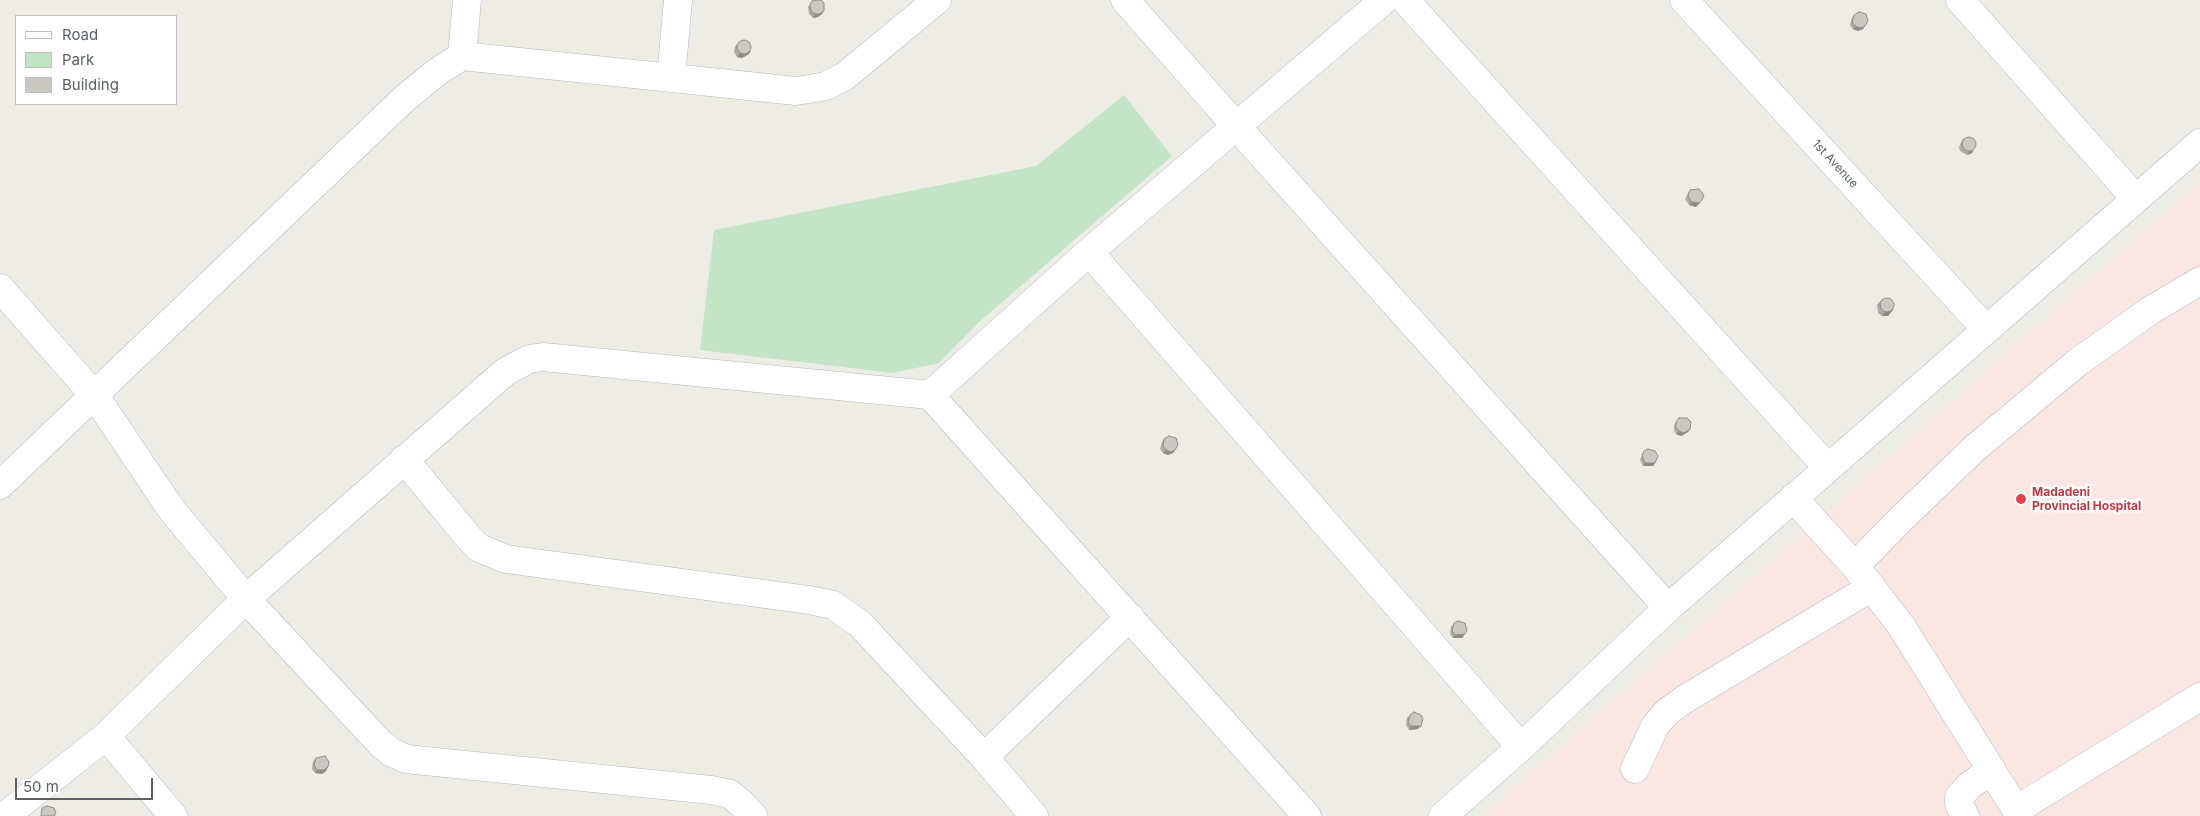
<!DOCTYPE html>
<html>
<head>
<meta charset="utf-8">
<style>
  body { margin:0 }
  #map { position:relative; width:2200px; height:816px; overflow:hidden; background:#eeede5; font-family:Inter,sans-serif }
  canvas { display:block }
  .legend { position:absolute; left:15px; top:15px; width:162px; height:90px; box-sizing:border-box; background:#fff; border:1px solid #bebfc1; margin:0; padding:6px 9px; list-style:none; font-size:15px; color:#5d6065 }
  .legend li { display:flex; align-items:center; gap:10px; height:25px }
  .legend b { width:25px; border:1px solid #bebfc1 }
  .scale { position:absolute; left:15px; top:778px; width:138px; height:22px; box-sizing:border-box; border:2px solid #5d6065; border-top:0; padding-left:6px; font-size:15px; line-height:18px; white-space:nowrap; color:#5d6065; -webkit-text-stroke:4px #fff; paint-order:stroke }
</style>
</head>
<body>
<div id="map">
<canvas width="2200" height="816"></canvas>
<ul class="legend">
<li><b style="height:6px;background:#fff"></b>Road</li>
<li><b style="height:14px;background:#c3e4c6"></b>Park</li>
<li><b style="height:14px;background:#cac8c2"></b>Building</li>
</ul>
<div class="scale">50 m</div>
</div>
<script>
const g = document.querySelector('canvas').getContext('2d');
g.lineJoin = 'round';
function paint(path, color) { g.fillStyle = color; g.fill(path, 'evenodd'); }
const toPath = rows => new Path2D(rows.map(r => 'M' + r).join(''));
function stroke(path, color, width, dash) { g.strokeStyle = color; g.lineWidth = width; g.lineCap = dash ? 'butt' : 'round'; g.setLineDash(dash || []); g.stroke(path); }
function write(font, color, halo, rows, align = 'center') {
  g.font = font + ' Inter,sans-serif'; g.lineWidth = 5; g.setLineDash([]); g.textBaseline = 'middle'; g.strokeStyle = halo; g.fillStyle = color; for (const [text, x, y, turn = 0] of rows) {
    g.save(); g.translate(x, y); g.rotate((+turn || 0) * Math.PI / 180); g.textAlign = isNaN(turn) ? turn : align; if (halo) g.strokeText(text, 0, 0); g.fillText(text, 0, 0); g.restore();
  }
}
paint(toPath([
  [2200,182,2200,816,1483,816]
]), '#fae7e3');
paint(toPath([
  [1124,95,1172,156,979,322,939,363,893,373,700,350,714,230,1036,166]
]), '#c3e4c6');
const minor = toPath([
  [1125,0,1236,126,1668,608],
  [1405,0,1828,468],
  [1684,0,1986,329],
  [1960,0,2136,199],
  [462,56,467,0],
  [671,78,678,0],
  [1089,252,1521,747],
  [0,288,95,396,171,509,246,599,381,744,391,752,406,759,711,790,730,794,742,804,753,816],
  [930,395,1089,252,1384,0],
  [404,459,469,538,479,548,506,559,809,600,833,605,860,624,984,757,1034,816],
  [0,485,404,99,437,72,462,56,796,91,809,89,826,86,845,76,937,0],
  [1793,498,1855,566],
  [106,736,173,816],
  [984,757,1130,617],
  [1635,769,1655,726,1667,712,1685,699,1872,587],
  [2016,810,2200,697],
  [5,816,106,736,246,599,505,372,529,359,543,357,930,395,1307,816],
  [1443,816,1521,747,1668,608,2200,143],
  [1965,816,1959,804,1959,797,1970,785,1992,770],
  [2020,816,1902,627,1855,566,1901,519,1975,448,2078,362,2151,310,2200,281]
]);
stroke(minor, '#b5b7bb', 29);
stroke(minor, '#fff', 28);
paint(toPath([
  [810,4,822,14,818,17,813,18,809,14,808,7],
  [1854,15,1863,29,1858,31,1853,29,1850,25,1852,18],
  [737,44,749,54,742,58,737,57,734,52,735,47],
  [1963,138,1972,153,1967,155,1960,151,1959,147],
  [1690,190,1700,203,1696,207,1689,205,1685,199],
  [1883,298,1891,312,1888,316,1882,316,1878,313,1877,305],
  [1676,422,1690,429,1688,432,1681,436,1676,434,1674,430,1674,425],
  [1164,439,1173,453,1168,455,1163,453,1160,449,1162,442],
  [1644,451,1655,463,1653,466,1643,466,1640,460],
  [1454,623,1462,638,1453,638,1450,634,1451,627],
  [1410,715,1418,729,1409,730,1406,725,1407,718],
  [316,758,326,771,322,774,315,773,312,769,313,761]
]), '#aeaca7');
paint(toPath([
  [824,11,822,14,818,17,813,18,815,14],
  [1855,26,1865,26,1863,29,1858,31,1853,29],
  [751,51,749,54,742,58,737,57,740,53],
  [1974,150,1972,153,1967,155,1969,152],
  [1702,200,1696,207,1689,205,1691,202],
  [1894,309,1888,316,1882,316,1885,312],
  [1690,429,1688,432,1681,436,1676,434,1679,431],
  [1166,450,1175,450,1173,453,1168,455,1163,453],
  [1645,463,1655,463,1653,466,1643,466],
  [1465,634,1462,638,1453,638,1455,635],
  [1411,726,1421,726,1418,729,1409,730],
  [328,767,326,771,322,774,315,773,317,770]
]), '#8d8c88');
const building = toPath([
  [813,0,821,0,824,3,824,11,820,14,815,14,811,11,810,4,813,0],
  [1859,12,1866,14,1868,21,1865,26,1860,28,1855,26,1852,22,1854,15,1859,12],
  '737 47a7 7 0 1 1 14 0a7 7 0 1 1-14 0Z',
  '1962 144a7 7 0 1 1 14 0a7 7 0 1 1-14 0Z',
  [1699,189,1704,195,1702,200,1699,203,1691,202,1688,195,1690,190,1699,189],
  '1880 305a7 7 0 1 1 14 0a7 7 0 1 1-14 0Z',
  [1679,418,1687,418,1691,422,1690,429,1684,433,1679,431,1676,427,1676,422,1679,418],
  [1169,436,1176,438,1178,445,1175,450,1171,452,1166,450,1163,446,1164,439,1169,436],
  [1648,449,1655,451,1658,456,1655,463,1645,463,1642,456,1644,451,1648,449],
  [1458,621,1465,623,1467,630,1465,634,1455,635,1452,631,1454,623,1458,621],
  [1414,712,1421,715,1423,719,1421,726,1411,726,1408,722,1410,715,1414,712],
  [325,756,329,762,328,767,324,770,317,770,314,765,316,758,325,756],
  [47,806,54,808,56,813,54,816,41,816,42,808,47,806]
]);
paint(building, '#cac8c2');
stroke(building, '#8d8c88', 1);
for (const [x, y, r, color] of [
  [2021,499,6,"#e0444e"]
]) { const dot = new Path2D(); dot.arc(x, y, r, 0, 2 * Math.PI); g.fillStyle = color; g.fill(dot); stroke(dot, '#fff', 2); }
write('12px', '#5d6065', '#fff', [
  ["1st Avenue",1835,164,47]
]);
write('bold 12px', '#be3a42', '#fff', [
  ["Madadeni",2032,492],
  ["Provincial Hospital",2032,506]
], 'left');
</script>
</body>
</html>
